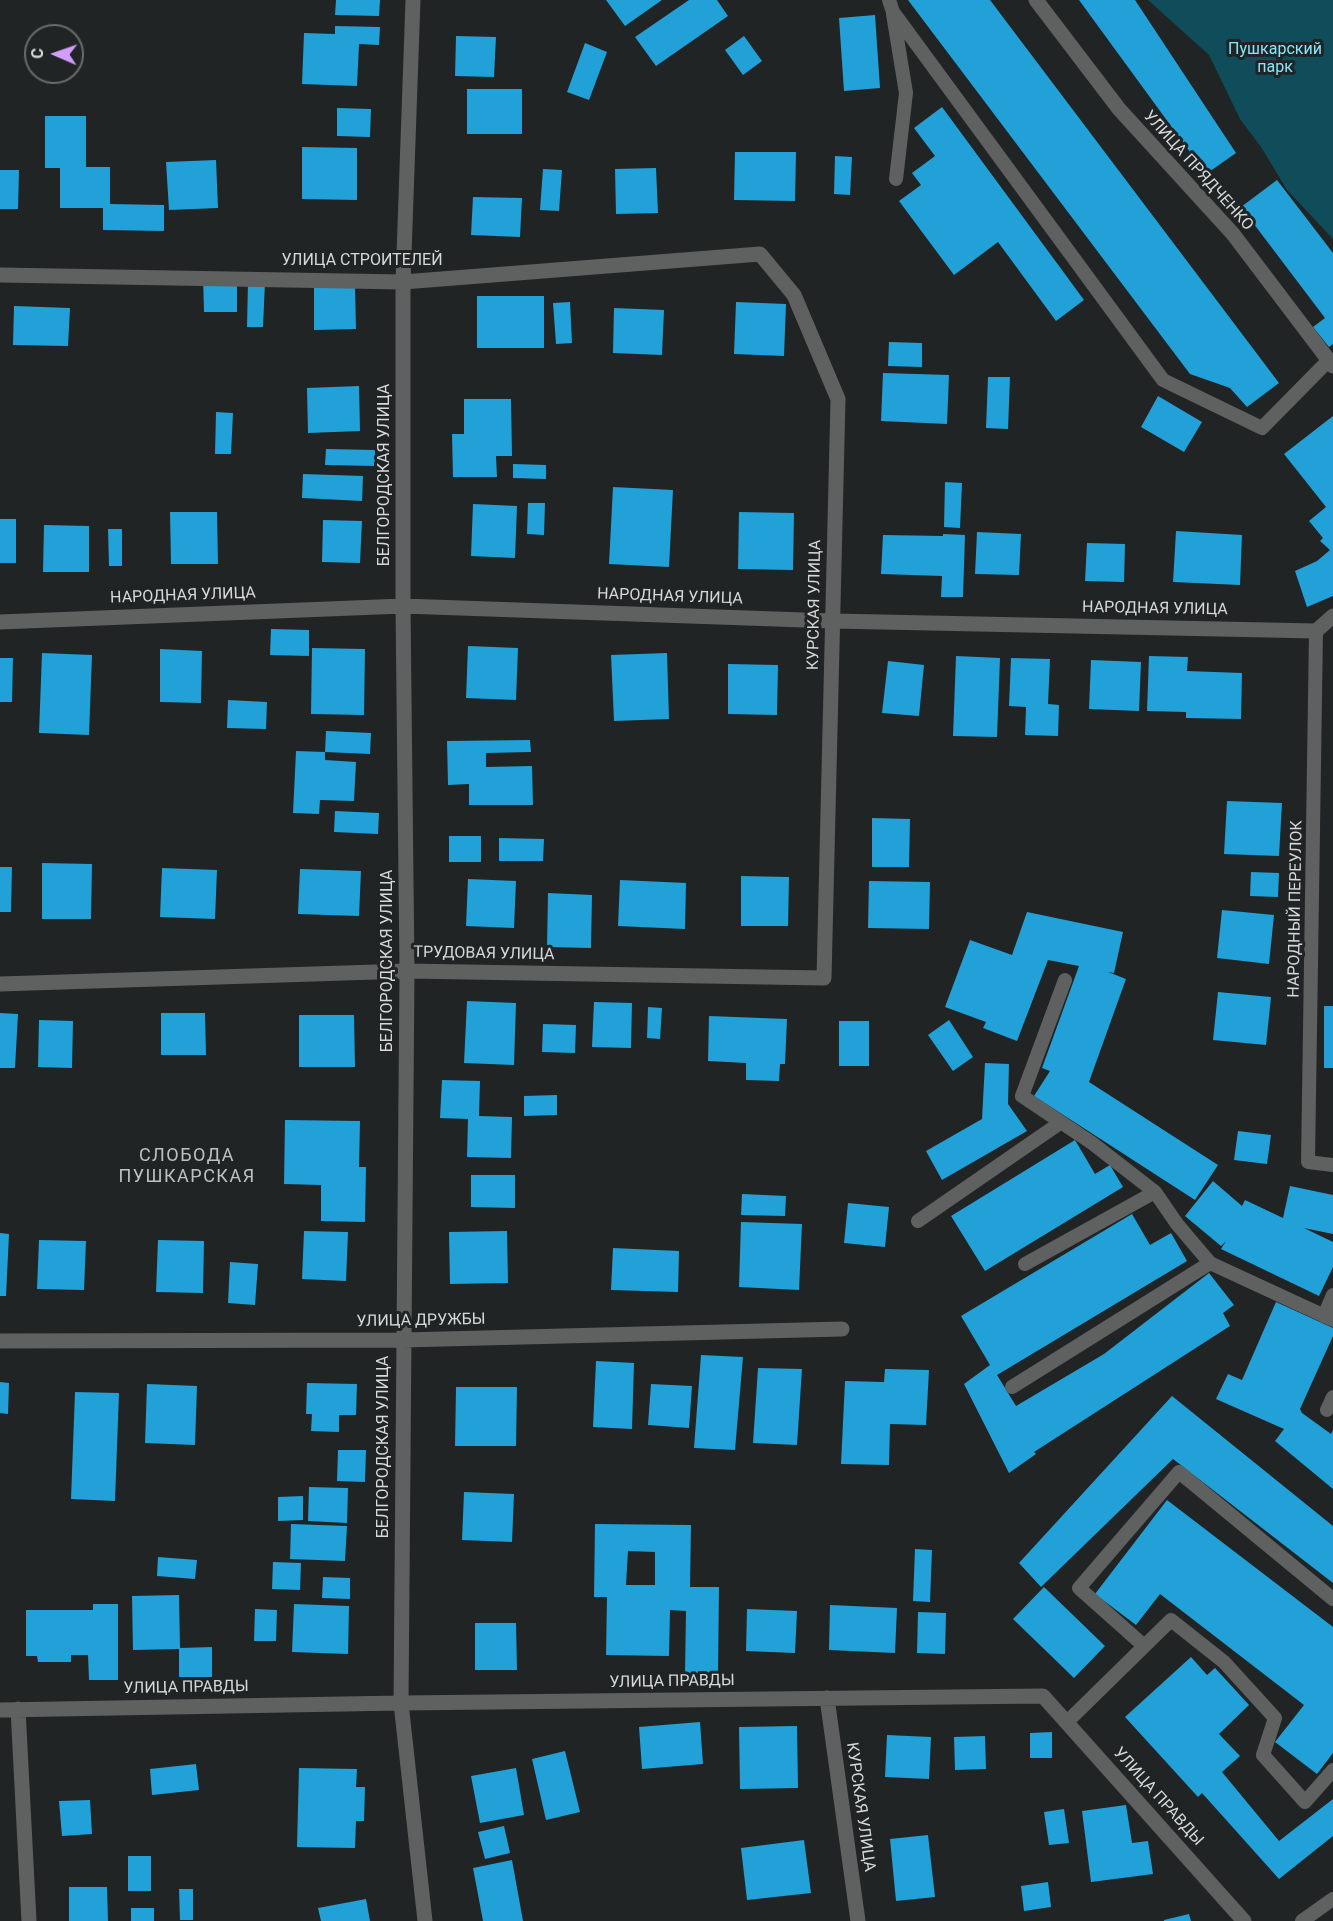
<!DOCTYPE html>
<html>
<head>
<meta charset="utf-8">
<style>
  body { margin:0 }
  #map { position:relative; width:1333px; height:1921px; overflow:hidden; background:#202424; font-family:Roboto,sans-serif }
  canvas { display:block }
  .north { position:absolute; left:24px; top:24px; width:60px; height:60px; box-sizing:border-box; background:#202424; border:2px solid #696c6c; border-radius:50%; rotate:272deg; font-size:16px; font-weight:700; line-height:24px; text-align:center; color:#d6d9d9 }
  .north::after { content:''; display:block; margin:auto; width:21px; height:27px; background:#d29dfd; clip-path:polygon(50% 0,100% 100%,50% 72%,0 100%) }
</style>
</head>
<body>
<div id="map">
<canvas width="1333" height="1921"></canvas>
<div class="north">С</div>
</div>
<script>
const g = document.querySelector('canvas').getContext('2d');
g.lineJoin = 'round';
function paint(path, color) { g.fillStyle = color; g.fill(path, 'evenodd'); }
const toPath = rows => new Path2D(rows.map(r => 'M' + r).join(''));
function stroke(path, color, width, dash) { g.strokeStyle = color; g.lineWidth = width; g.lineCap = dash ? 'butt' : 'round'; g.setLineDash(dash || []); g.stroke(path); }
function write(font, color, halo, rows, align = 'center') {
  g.font = font + ' Roboto,sans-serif'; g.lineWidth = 6; g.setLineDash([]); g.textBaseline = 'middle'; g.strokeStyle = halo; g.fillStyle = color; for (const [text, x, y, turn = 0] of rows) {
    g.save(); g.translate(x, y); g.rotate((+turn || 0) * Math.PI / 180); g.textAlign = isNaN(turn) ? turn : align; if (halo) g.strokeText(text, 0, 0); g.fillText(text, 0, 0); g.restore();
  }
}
paint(toPath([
  [1148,0,1333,0,1333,239,1287,190,1261,147,1240,119,1209,55]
]), '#0e4d59');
paint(toPath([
  [336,0,380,0,379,16,335,15],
  [606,0,662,0,625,26],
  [689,0,717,0,728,16,656,66,635,37],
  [908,0,990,0,1279,383,1247,407,1230,388,1190,374],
  [1079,0,1135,0,1236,153,1206,174],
  [875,15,880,88,844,91,839,18],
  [335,26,380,27,379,45,359,44,357,86,302,84,304,33,335,34],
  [456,36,496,37,494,77,455,76],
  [744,36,762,61,743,75,725,50],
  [585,43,607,52,589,100,567,92],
  [467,89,522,89,522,134,467,134],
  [942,107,1084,300,1056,321,998,242,954,275,899,201,921,185,912,173,935,156,914,128],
  [337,108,371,109,370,137,337,136],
  [45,116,86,116,86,167,110,167,110,204,164,205,164,231,103,230,103,208,60,208,60,168,45,168],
  [302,147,357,148,357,200,302,199],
  [735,152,796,152,795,201,734,200],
  [835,156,852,157,850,195,834,194],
  [216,160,218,208,169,210,166,162],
  [656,168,658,213,616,214,615,169],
  [543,169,562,170,559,211,540,210],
  [0,170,19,170,18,209,0,209],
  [1277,180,1333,253,1333,344,1329,347,1313,327,1325,318,1241,207],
  [473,197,522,198,520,237,471,235],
  [237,274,237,312,204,312,203,275],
  [248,282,265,282,263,327,247,327],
  [355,286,356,329,314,330,314,287],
  [477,296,544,296,544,348,477,348],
  [570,302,572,343,556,344,553,303],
  [736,302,786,304,784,356,734,354],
  [14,306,70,308,68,346,13,345],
  [614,308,664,310,662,355,613,353],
  [889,342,922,343,922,367,888,366],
  [883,373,949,375,947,424,881,421],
  [988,377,1010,377,1008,429,986,428],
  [359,386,360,431,308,433,307,388],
  [1158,396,1202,422,1184,452,1141,427],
  [464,399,511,399,512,456,496,456,497,477,453,477,452,434,464,434],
  [216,412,233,413,231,454,215,454],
  [1333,416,1333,596,1307,607,1295,571,1317,561,1330,550,1320,541,1323,538,1309,521,1326,507,1284,454],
  [326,449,375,450,375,466,325,465],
  [513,464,546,465,546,479,513,478],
  [303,474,363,476,362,501,302,498],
  [945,482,962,483,960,528,944,527],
  [613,487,673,490,669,567,609,564],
  [528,503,545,503,544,535,527,534],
  [473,504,517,506,515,558,471,556],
  [170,512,217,512,218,564,171,564],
  [739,512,794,513,793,570,738,569],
  [0,519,16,519,16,563,0,563],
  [323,520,362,521,360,563,322,562],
  [44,525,89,526,89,572,43,572],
  [108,529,122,529,122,566,109,566],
  [1176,531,1242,535,1240,585,1173,582],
  [977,532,1021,534,1019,575,975,574],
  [943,534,965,535,963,597,941,597,942,576,881,574,883,535,943,536],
  [1087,543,1125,544,1124,582,1085,581],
  [271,629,309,630,309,656,270,655],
  [468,646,518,648,516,700,466,698],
  [312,648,365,649,364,715,311,714],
  [160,649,202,651,201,703,160,702],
  [42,653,92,655,89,735,39,733],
  [667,653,669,719,614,721,611,655],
  [956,656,1000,658,997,737,953,736],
  [1149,656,1188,657,1187,671,1242,673,1241,719,1186,718,1186,712,1147,711],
  [0,658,13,658,12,702,0,702],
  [1011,658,1050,659,1048,704,1059,705,1058,736,1025,735,1026,707,1009,706],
  [1091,660,1141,662,1139,711,1089,709],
  [888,661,924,665,919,716,882,713],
  [728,664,778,665,777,715,728,714],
  [228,700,267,702,266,729,227,728],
  [326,731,371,733,370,754,325,752,325,760,356,762,354,801,320,800,319,814,293,813,296,751,325,752],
  [530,740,531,752,486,753,486,767,532,766,533,805,469,805,469,784,448,785,447,741],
  [1227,801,1282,803,1279,856,1224,854],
  [335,811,379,813,378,834,334,832],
  [872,818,910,819,909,867,872,867],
  [449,836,481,836,481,862,449,862],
  [499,838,544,839,543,861,499,861],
  [42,863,92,864,91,919,42,919],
  [0,867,12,867,11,912,0,912],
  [162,868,217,870,215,919,160,917],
  [300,869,361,871,359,916,298,914],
  [1251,872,1279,873,1278,897,1250,896],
  [741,876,789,877,788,926,741,926],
  [468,879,516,881,514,928,466,926],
  [620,880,686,883,685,929,618,926],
  [869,881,930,882,929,929,868,928],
  [548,893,592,895,591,948,547,947],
  [1222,910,1274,915,1269,964,1217,958],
  [1027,912,1123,932,1114,973,1108,972,1126,979,1089,1082,1218,1165,1195,1200,1034,1096,1050,1071,1042,1068,1079,966,1048,960,1017,1041,983,1028,986,1022,945,1007,970,940,1012,955],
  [1218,992,1271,997,1266,1045,1213,1040],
  [467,1001,516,1003,514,1065,464,1063],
  [594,1002,632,1003,631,1048,592,1047],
  [1324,1006,1333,1006,1333,1068,1324,1068],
  [648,1007,662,1008,660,1039,647,1038],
  [0,1013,18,1014,15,1068,0,1068],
  [161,1013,205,1013,206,1055,161,1055],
  [299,1015,354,1015,355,1067,299,1067],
  [709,1016,787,1019,785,1064,780,1064,779,1081,746,1080,746,1063,708,1061],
  [39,1020,73,1021,72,1068,38,1067],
  [949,1020,973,1057,953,1071,928,1035],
  [839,1021,869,1021,869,1066,839,1066],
  [543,1024,576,1025,575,1053,542,1052],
  [985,1063,1009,1064,1008,1104,1027,1131,942,1180,926,1151,982,1119],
  [442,1080,480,1081,479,1116,512,1117,511,1158,467,1157,468,1119,440,1118],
  [557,1095,557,1115,524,1116,524,1096],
  [285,1120,360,1121,359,1167,366,1167,365,1222,321,1221,321,1185,284,1184],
  [1238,1131,1271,1135,1267,1164,1234,1160],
  [1075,1140,1095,1174,1110,1165,1123,1187,985,1271,951,1216],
  [471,1175,515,1175,515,1208,471,1207],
  [1213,1181,1242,1206,1245,1200,1283,1218,1290,1186,1333,1195,1333,1234,1304,1228,1333,1242,1333,1267,1319,1296,1221,1249,1226,1241,1221,1246,1185,1216],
  [742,1194,786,1196,785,1216,741,1215],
  [848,1203,889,1207,885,1247,844,1243],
  [1132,1214,1150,1245,1171,1233,1187,1261,997,1375,1016,1406,1104,1354,1209,1273,1234,1305,1223,1313,1230,1326,1034,1452,1036,1454,1009,1473,964,1384,990,1365,961,1316],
  [741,1222,802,1224,799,1290,739,1287],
  [304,1231,348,1232,346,1281,302,1279],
  [507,1231,508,1283,450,1284,449,1232],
  [0,1233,9,1234,6,1296,0,1296],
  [39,1240,86,1241,84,1290,37,1289],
  [158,1240,204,1241,203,1293,156,1292],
  [613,1248,679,1251,678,1292,611,1290],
  [230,1262,258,1264,255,1305,228,1303],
  [1276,1302,1333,1328,1333,1336,1300,1409,1302,1413,1331,1434,1333,1430,1333,1489,1275,1441,1284,1429,1216,1399,1228,1374,1242,1380],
  [701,1355,743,1357,735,1450,694,1448],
  [596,1361,634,1363,632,1429,593,1427],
  [758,1368,802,1369,797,1445,753,1443],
  [885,1369,929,1370,926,1425,890,1424,889,1465,841,1464,845,1381,884,1382],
  [0,1382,9,1383,8,1414,0,1413],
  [307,1383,357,1384,356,1415,339,1415,339,1432,311,1431,312,1414,306,1414],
  [147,1384,197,1386,195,1445,145,1443],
  [651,1384,692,1386,689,1428,648,1425],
  [456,1387,517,1387,516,1446,455,1446],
  [75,1392,119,1393,115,1501,71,1499],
  [1172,1396,1333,1526,1333,1583,1173,1459,1041,1587,1019,1563],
  [338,1450,366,1450,365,1482,337,1481],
  [309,1487,348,1488,347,1523,308,1521],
  [464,1492,514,1494,512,1542,462,1540],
  [303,1496,303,1520,278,1521,278,1497],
  [1167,1500,1333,1627,1333,1753,1317,1774,1275,1742,1304,1705,1160,1594,1136,1625,1095,1594],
  [291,1524,347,1526,345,1561,290,1559],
  [595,1524,691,1525,690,1587,719,1587,718,1674,685,1673,686,1611,670,1610,669,1656,606,1655,607,1597,594,1597],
  [628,1551,655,1552,655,1585,626,1585],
  [915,1549,932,1550,930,1602,913,1601],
  [158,1557,197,1560,195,1579,157,1576],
  [273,1562,301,1563,300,1590,272,1589],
  [323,1577,350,1578,350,1599,322,1598],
  [1044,1587,1105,1646,1074,1678,1013,1619],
  [179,1595,180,1648,212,1647,212,1677,179,1677,179,1649,133,1650,132,1596],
  [93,1604,118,1604,118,1680,89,1680,88,1655,71,1655,71,1662,38,1662,37,1656,26,1656,26,1610,93,1610],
  [294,1604,349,1606,348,1654,292,1652],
  [830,1605,897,1608,895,1653,829,1650],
  [255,1609,277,1610,276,1641,254,1641],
  [747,1609,797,1611,795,1653,746,1651],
  [918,1612,946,1613,945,1654,917,1653],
  [475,1623,516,1623,517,1670,475,1670],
  [1191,1657,1207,1675,1215,1668,1249,1705,1219,1734,1240,1756,1222,1772,1279,1841,1333,1799,1333,1836,1279,1879,1202,1793,1198,1797,1125,1717],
  [700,1722,703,1764,642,1769,639,1727],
  [797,1726,798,1788,740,1789,739,1727],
  [1052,1732,1052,1758,1030,1758,1030,1733],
  [887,1735,931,1737,929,1779,885,1777],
  [985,1736,986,1769,955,1770,954,1737],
  [565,1751,580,1812,546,1820,532,1759],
  [196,1764,199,1790,152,1795,150,1769],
  [299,1768,357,1769,356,1787,365,1787,364,1821,356,1821,355,1848,297,1847],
  [516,1768,524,1815,480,1823,471,1776],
  [90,1800,92,1834,62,1836,59,1801],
  [1126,1805,1132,1843,1148,1841,1153,1874,1091,1882,1082,1811],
  [1064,1809,1069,1843,1049,1845,1044,1812],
  [504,1826,510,1853,485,1859,478,1832],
  [928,1835,935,1897,896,1901,890,1839],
  [804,1840,811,1893,747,1900,741,1848],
  [128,1856,151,1856,151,1891,128,1891],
  [512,1860,523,1921,483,1921,473,1868],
  [1048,1882,1051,1907,1024,1911,1021,1886],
  [69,1887,107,1887,108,1921,69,1921],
  [179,1889,193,1889,193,1920,180,1920],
  [366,1899,370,1921,321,1921,318,1908],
  [131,1908,154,1908,154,1921,131,1921],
  [1189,1914,1191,1921,1164,1921,1164,1920]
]), '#21a1d7');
stroke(toPath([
  [889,0,893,12,1163,380,1262,428,1328,361],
  [893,14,906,93,896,179],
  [1316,631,1308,1162,1333,1165],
  [1065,980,1022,1096,1092,1143,1155,1192,1177,1224,1210,1263,1333,1320],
  [918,1221,1060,1123],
  [1025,1264,1155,1192],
  [1324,1316,1333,1295],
  [1012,1387,1210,1263],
  [1327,1410,1333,1397],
  [1143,1645,1079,1588,1179,1472,1333,1599],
  [1067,1722,1171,1620,1224,1662,1275,1718,1263,1755,1305,1802,1333,1770],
  [1302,1921,1333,1899]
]), '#5f6161', 14);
stroke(toPath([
  [413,0,403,282,403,606,407,971,401,1703,425,1921],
  [1036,0,1119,109,1233,234,1333,366],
  [0,275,403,282,760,254,794,295,838,399,824,978,407,971,0,984],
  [0,622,403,606,833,621,1316,631,1333,616],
  [0,1341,403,1340,842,1329],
  [827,1698,858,1921],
  [18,1709,29,1921],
  [0,1710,401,1703,1043,1696,1244,1921]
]), '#5f6161', 15);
write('16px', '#86e7fc', '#202424', [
  ["Пушкарский",1275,50],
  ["парк",1275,68]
]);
write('16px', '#d6d9d9', '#202424', [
  ["УЛИЦА ПРЯДЧЕНКО",1198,171,48],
  ["УЛИЦА СТРОИТЕЛЕЙ",362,261],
  ["БЕЛГОРОДСКАЯ УЛИЦА",385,475,-90],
  ["НАРОДНАЯ УЛИЦА",183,596,-2],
  ["НАРОДНАЯ УЛИЦА",670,597,2],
  ["КУРСКАЯ УЛИЦА",815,605,-89],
  ["НАРОДНАЯ УЛИЦА",1155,609,1],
  ["НАРОДНЫЙ ПЕРЕУЛОК",1296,909,-89],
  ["ТРУДОВАЯ УЛИЦА",484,954,1],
  ["БЕЛГОРОДСКАЯ УЛИЦА",388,961,-90],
  ["УЛИЦА ДРУЖБЫ",421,1321,-1],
  ["БЕЛГОРОДСКАЯ УЛИЦА",384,1447,-90],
  ["УЛИЦА ПРАВДЫ",672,1682,-1],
  ["УЛИЦА ПРАВДЫ",186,1688,-1],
  ["УЛИЦА ПРАВДЫ",1158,1797,48],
  ["КУРСКАЯ УЛИЦА",860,1807,82]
]);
g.letterSpacing = '1.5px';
write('18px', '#bdc2c3', '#202424', [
  ["СЛОБОДА",187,1156],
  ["ПУШКАРСКАЯ",187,1177]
]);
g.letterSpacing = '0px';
</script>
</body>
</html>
